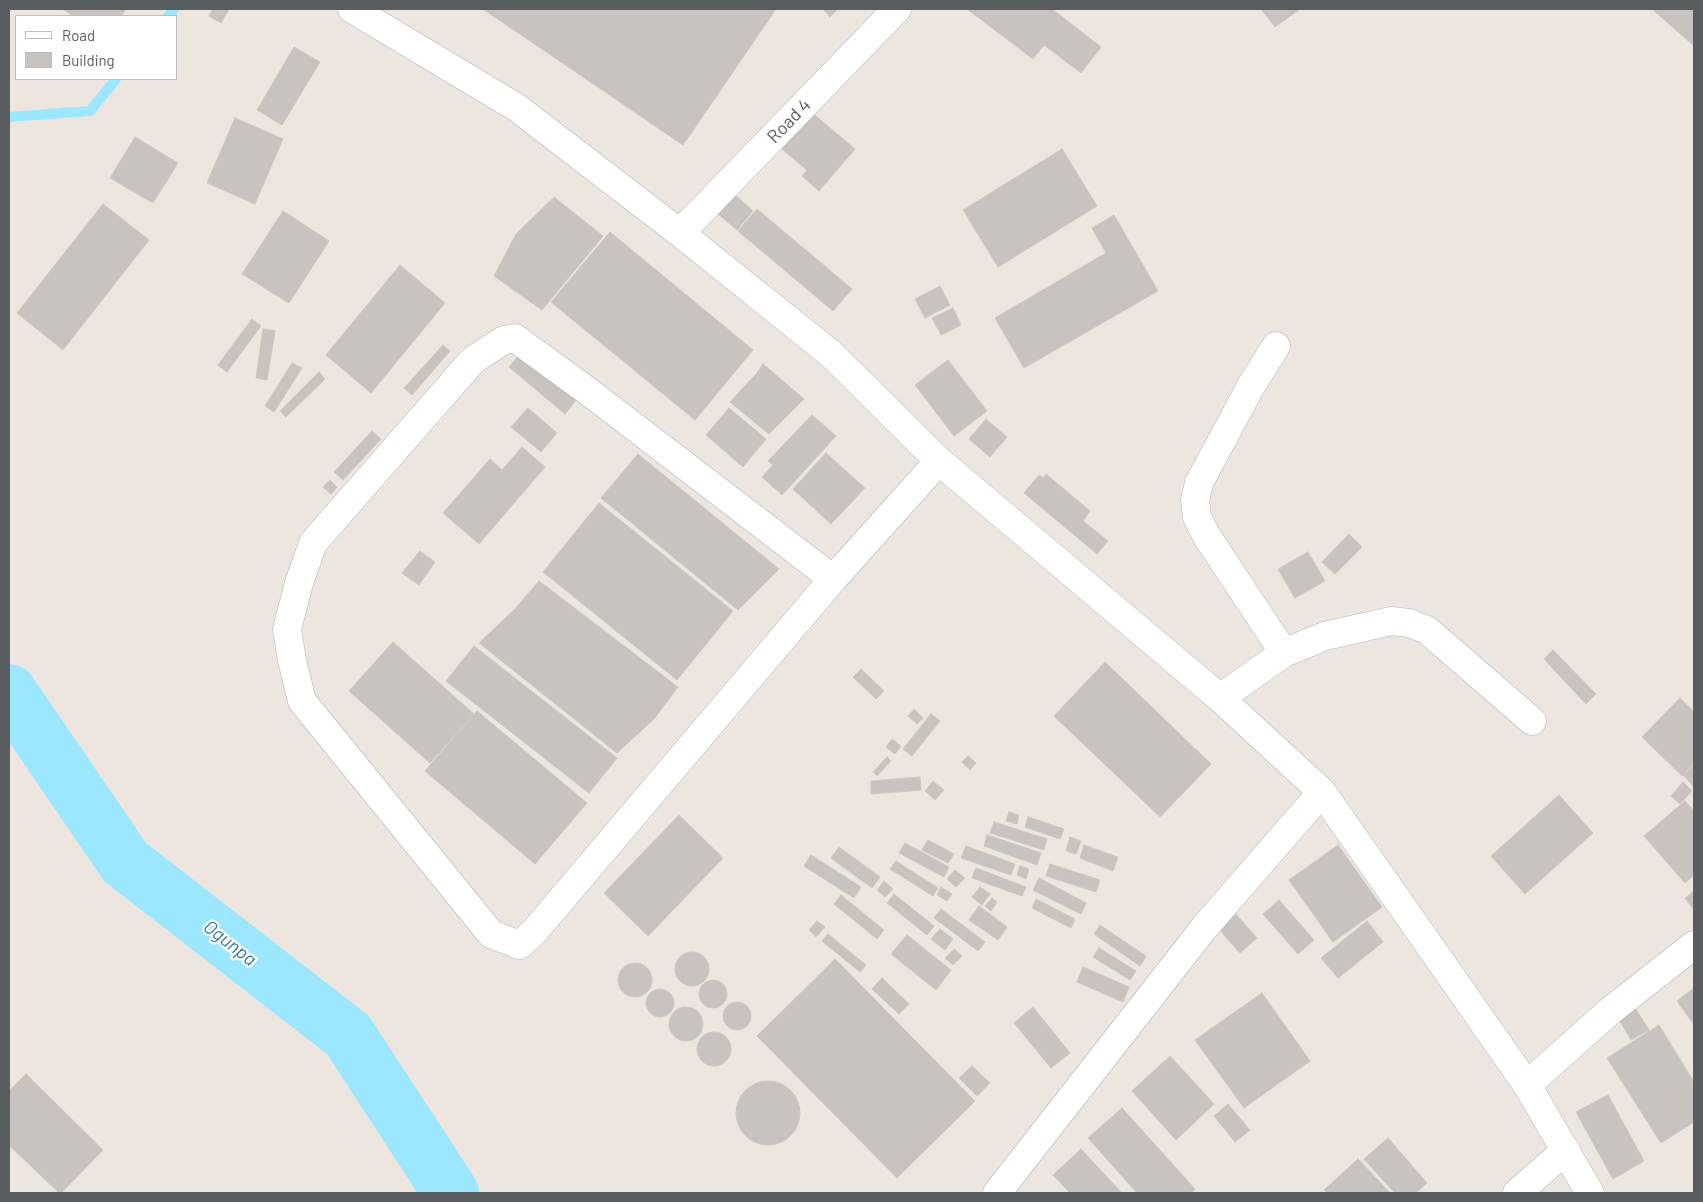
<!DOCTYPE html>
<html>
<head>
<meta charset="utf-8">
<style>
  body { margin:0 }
  #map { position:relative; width:1703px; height:1202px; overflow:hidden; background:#ece6df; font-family:Barlow,sans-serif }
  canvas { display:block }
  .frame { position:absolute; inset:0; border:10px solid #585d60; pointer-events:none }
  .legend { position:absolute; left:15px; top:15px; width:162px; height:65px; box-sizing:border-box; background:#fff; border:1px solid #bcbebf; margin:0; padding:6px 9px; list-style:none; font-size:15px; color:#585d60 }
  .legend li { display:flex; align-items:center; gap:10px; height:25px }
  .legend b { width:25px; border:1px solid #bcbebf }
</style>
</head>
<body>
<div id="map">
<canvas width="1703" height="1202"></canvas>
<div class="frame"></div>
<ul class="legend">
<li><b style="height:6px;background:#fff"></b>Road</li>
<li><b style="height:14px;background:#c8c3be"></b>Building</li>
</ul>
</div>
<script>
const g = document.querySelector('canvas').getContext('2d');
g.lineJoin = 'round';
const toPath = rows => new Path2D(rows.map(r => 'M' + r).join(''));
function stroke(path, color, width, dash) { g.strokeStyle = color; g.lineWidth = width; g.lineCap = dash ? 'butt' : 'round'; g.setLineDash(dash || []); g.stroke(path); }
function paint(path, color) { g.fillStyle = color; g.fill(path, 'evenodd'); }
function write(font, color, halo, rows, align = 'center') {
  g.font = font + ' Barlow,sans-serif'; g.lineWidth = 4.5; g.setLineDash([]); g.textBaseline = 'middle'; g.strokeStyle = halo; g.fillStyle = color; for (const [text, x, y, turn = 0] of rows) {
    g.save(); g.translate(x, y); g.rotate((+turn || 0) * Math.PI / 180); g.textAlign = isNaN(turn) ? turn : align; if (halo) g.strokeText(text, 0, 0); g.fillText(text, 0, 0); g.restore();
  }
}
stroke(toPath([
  [168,16,174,9],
  [9,117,90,111,116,79]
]), '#9be7ff', 10);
stroke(toPath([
  [9,692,125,862,348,1035,451,1193]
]), '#9be7ff', 56);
const building = toPath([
  [62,9,126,9,121,16,74,16,62,9],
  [213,9,229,9,221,23,209,16,213,9],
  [483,9,776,9,683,145,483,9],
  [823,9,838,9,830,17,823,9],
  [967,9,1052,9,1101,47,1081,73,1044,45,1033,59,967,9],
  [1261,9,1300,9,1275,27,1261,9],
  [1652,9,1694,9,1694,46,1652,9],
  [294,47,320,62,282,125,257,110,294,47],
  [811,112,855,149,819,191,802,176,807,170,781,148,811,112],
  [235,118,283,139,255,204,207,183,235,118],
  [135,137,178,163,153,203,110,178,135,137],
  [1062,149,1097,206,998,267,963,210,1062,149],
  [735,195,753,211,737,230,718,214,735,195],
  [554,197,603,236,542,310,494,276,516,234,554,197],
  [103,204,149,240,63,350,17,313,103,204],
  [757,209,852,289,833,311,738,231,757,209],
  [283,211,329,241,289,303,242,274,283,211],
  [1114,215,1158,291,1024,368,995,318,1106,253,1092,228,1114,215],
  [610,232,753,350,695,420,551,302,610,232],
  [400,265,445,303,371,393,326,355,400,265],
  [940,286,950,305,925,318,915,299,940,286],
  [953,308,961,325,941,335,932,318,953,308],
  [252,319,261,326,227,372,218,365,252,319],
  [263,329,275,331,267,380,256,378,263,329],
  [443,345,450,351,412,395,404,388,443,345],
  [521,353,577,399,565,414,509,367,521,353],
  [948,360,987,411,954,436,915,385,948,360],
  [292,363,302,368,274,412,265,406,292,363],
  [763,364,804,399,769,434,730,402,757,373,763,364],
  [319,372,325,379,286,417,280,411,319,372],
  [528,408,557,433,541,452,511,427,528,408],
  [729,408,766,439,743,467,706,435,729,408],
  [812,415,836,436,782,495,762,477,773,465,768,461,812,415],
  [986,419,1007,437,990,457,969,439,986,419],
  [372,431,381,439,343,480,334,472,372,431],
  [522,447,545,467,479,544,443,513,490,459,502,470,522,447],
  [826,453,865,488,831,524,793,489,826,453],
  [638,454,779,569,738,610,601,498,638,454],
  [1046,474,1090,511,1083,521,1108,541,1097,554,1024,493,1039,475,1043,478,1046,474],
  [330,480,337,487,331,494,323,487,330,480],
  [599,503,733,611,677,680,543,572,599,503],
  [1349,534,1362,547,1335,574,1322,562,1349,534],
  [420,551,435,562,419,585,402,573,420,551],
  [1308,552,1325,581,1295,598,1278,569,1308,552],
  [539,581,678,687,654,719,617,753,479,643,515,609,539,581],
  [393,642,474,714,430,763,349,691,393,642],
  [474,646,617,758,589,793,446,681,474,646],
  [1553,650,1596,694,1586,704,1544,659,1553,650],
  [1105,662,1211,764,1160,817,1054,716,1105,662],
  [861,669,884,691,876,699,853,677,861,669],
  [1680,698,1694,712,1694,763,1682,776,1642,737,1680,698],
  [914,709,923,718,917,724,908,716,914,709],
  [477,711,587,803,535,864,425,771,477,711],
  [931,714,940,721,912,756,903,749,931,714],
  [892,739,901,746,895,754,886,747,892,739],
  [968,756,976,763,970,770,962,762,968,756],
  [887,757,891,761,877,776,873,772,887,757],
  [1694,765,1694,787,1683,775,1694,765],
  [920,777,921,790,871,794,871,781,920,777],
  [933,781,944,790,935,800,925,791,933,781],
  [1683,782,1692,791,1680,804,1671,796,1683,782],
  [1559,795,1593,833,1525,894,1491,856,1559,795],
  [1685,801,1694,811,1694,875,1685,883,1644,836,1685,801],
  [1009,812,1019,815,1017,824,1006,821,1009,812],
  [679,815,723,858,648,936,604,893,679,815],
  [1028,817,1064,829,1060,839,1025,827,1028,817],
  [994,822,1047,839,1044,850,990,833,994,822],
  [987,835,1041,853,1037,865,984,846,987,835],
  [1070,837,1081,841,1076,854,1066,851,1070,837],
  [928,840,954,854,948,863,922,850,928,840],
  [905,843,949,867,944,877,899,853,905,843],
  [1084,845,1118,857,1113,871,1080,858,1084,845],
  [1338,845,1382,907,1333,942,1289,880,1338,845],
  [966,846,1015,864,1011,875,961,858,966,846],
  [839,847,880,877,872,888,831,858,839,847],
  [811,855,861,887,854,898,804,866,811,855],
  [896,861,938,888,933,896,890,869,896,861],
  [1050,864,1100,880,1096,892,1046,876,1050,864],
  [1020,866,1029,869,1026,879,1017,875,1020,866],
  [976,868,1026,887,1022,896,972,878,976,868],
  [955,870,965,878,956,887,947,879,955,870],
  [1039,878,1086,903,1081,914,1033,890,1039,878],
  [884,881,893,889,885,897,877,890,884,881],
  [941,887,952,894,947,901,937,895,941,887],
  [980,887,990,894,982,905,972,897,980,887],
  [1694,891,1694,910,1685,898,1694,891],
  [894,894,934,926,927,935,887,903,894,894],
  [841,895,884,930,877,939,834,904,841,895],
  [992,898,997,902,991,911,985,906,992,898],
  [1036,899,1075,919,1071,928,1032,908,1036,899],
  [1279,900,1314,940,1298,954,1263,914,1279,900],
  [979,906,1007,927,998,940,969,920,979,906],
  [941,909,985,942,978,951,934,918,941,909],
  [1234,912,1257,938,1240,953,1217,927,1234,912],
  [817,921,825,927,816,937,809,930,817,921],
  [1367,921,1383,942,1338,978,1321,958,1367,921],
  [1100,925,1146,956,1140,966,1094,934,1100,925],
  [940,929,953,939,945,950,931,939,940,929],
  [828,934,866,965,860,972,822,941,828,934],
  [907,935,951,970,936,990,891,954,907,935],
  [1099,948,1136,971,1130,980,1093,957,1099,948],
  [954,949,962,956,953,965,945,958,954,949],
  '675 969a17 17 0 1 1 34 0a17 17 0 1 1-34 0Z',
  [835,959,975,1101,897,1178,757,1036,835,959],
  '618 980a17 17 0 1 1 34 0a17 17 0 1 1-34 0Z',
  [1083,967,1129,987,1123,1002,1077,982,1083,967],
  [882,978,909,1004,899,1014,872,989,882,978],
  '699 994a14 14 0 1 1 28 0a14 14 0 1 1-28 0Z',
  [1694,988,1694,1025,1677,1001,1694,988],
  '646 1003a14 14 0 1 1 28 0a14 14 0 1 1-28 0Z',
  [1262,993,1310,1061,1244,1108,1195,1040,1262,993],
  '723 1016a14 14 0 1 1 28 0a14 14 0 1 1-28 0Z',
  [1634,1006,1649,1030,1631,1040,1617,1016,1634,1006],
  [1033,1007,1070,1053,1051,1068,1014,1023,1033,1007],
  '669 1024a17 17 0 1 1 34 0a17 17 0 1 1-34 0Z',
  [1659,1025,1694,1082,1694,1122,1661,1143,1607,1058,1659,1025],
  '697 1049a17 17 0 1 1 34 0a17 17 0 1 1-34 0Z',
  [1170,1056,1214,1104,1176,1140,1132,1091,1170,1056],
  [972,1066,990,1083,977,1096,959,1078,972,1066],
  [26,1074,103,1150,61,1193,59,1193,9,1145,9,1091,26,1074],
  '736 1113a32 32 0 1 1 64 0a32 32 0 1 1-64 0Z',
  [1608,1095,1644,1161,1613,1179,1576,1112,1608,1095],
  [1228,1104,1250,1130,1235,1142,1214,1116,1228,1104],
  [1122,1108,1195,1189,1191,1193,1137,1193,1088,1138,1122,1108],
  [1388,1138,1427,1183,1416,1193,1395,1193,1364,1159,1388,1138],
  [1081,1149,1122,1193,1070,1193,1053,1175,1081,1149],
  [1358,1159,1390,1193,1327,1193,1324,1190,1358,1159]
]);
paint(building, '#c8c3be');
stroke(building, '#d0c6bd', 1);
const minor = toPath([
  [352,9,516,107,680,233,831,354,939,461,1220,698,1322,792,1527,1085,1590,1193],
  [680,233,897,9],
  [1276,346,1251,386,1199,483,1195,500,1197,517,1206,535,1284,653],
  [833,579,589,392,515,338,504,340,473,360,313,543,299,583,287,629,292,660,302,701,491,934,519,945,533,933,833,579,939,461],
  [1220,698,1284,653,1325,636,1391,621,1409,623,1427,630,1532,721],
  [1527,1085,1610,1011,1694,945],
  [997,1193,1204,928,1322,792],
  [1517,1193,1566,1150]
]);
stroke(minor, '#b0b4b7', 29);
stroke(minor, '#fff', 28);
write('18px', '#585d60', '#fff', [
  ["Road 4",789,121,-46]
]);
write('italic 19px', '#347e9f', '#fff', [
  ["Ogunpa",230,943,38]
]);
</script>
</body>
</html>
